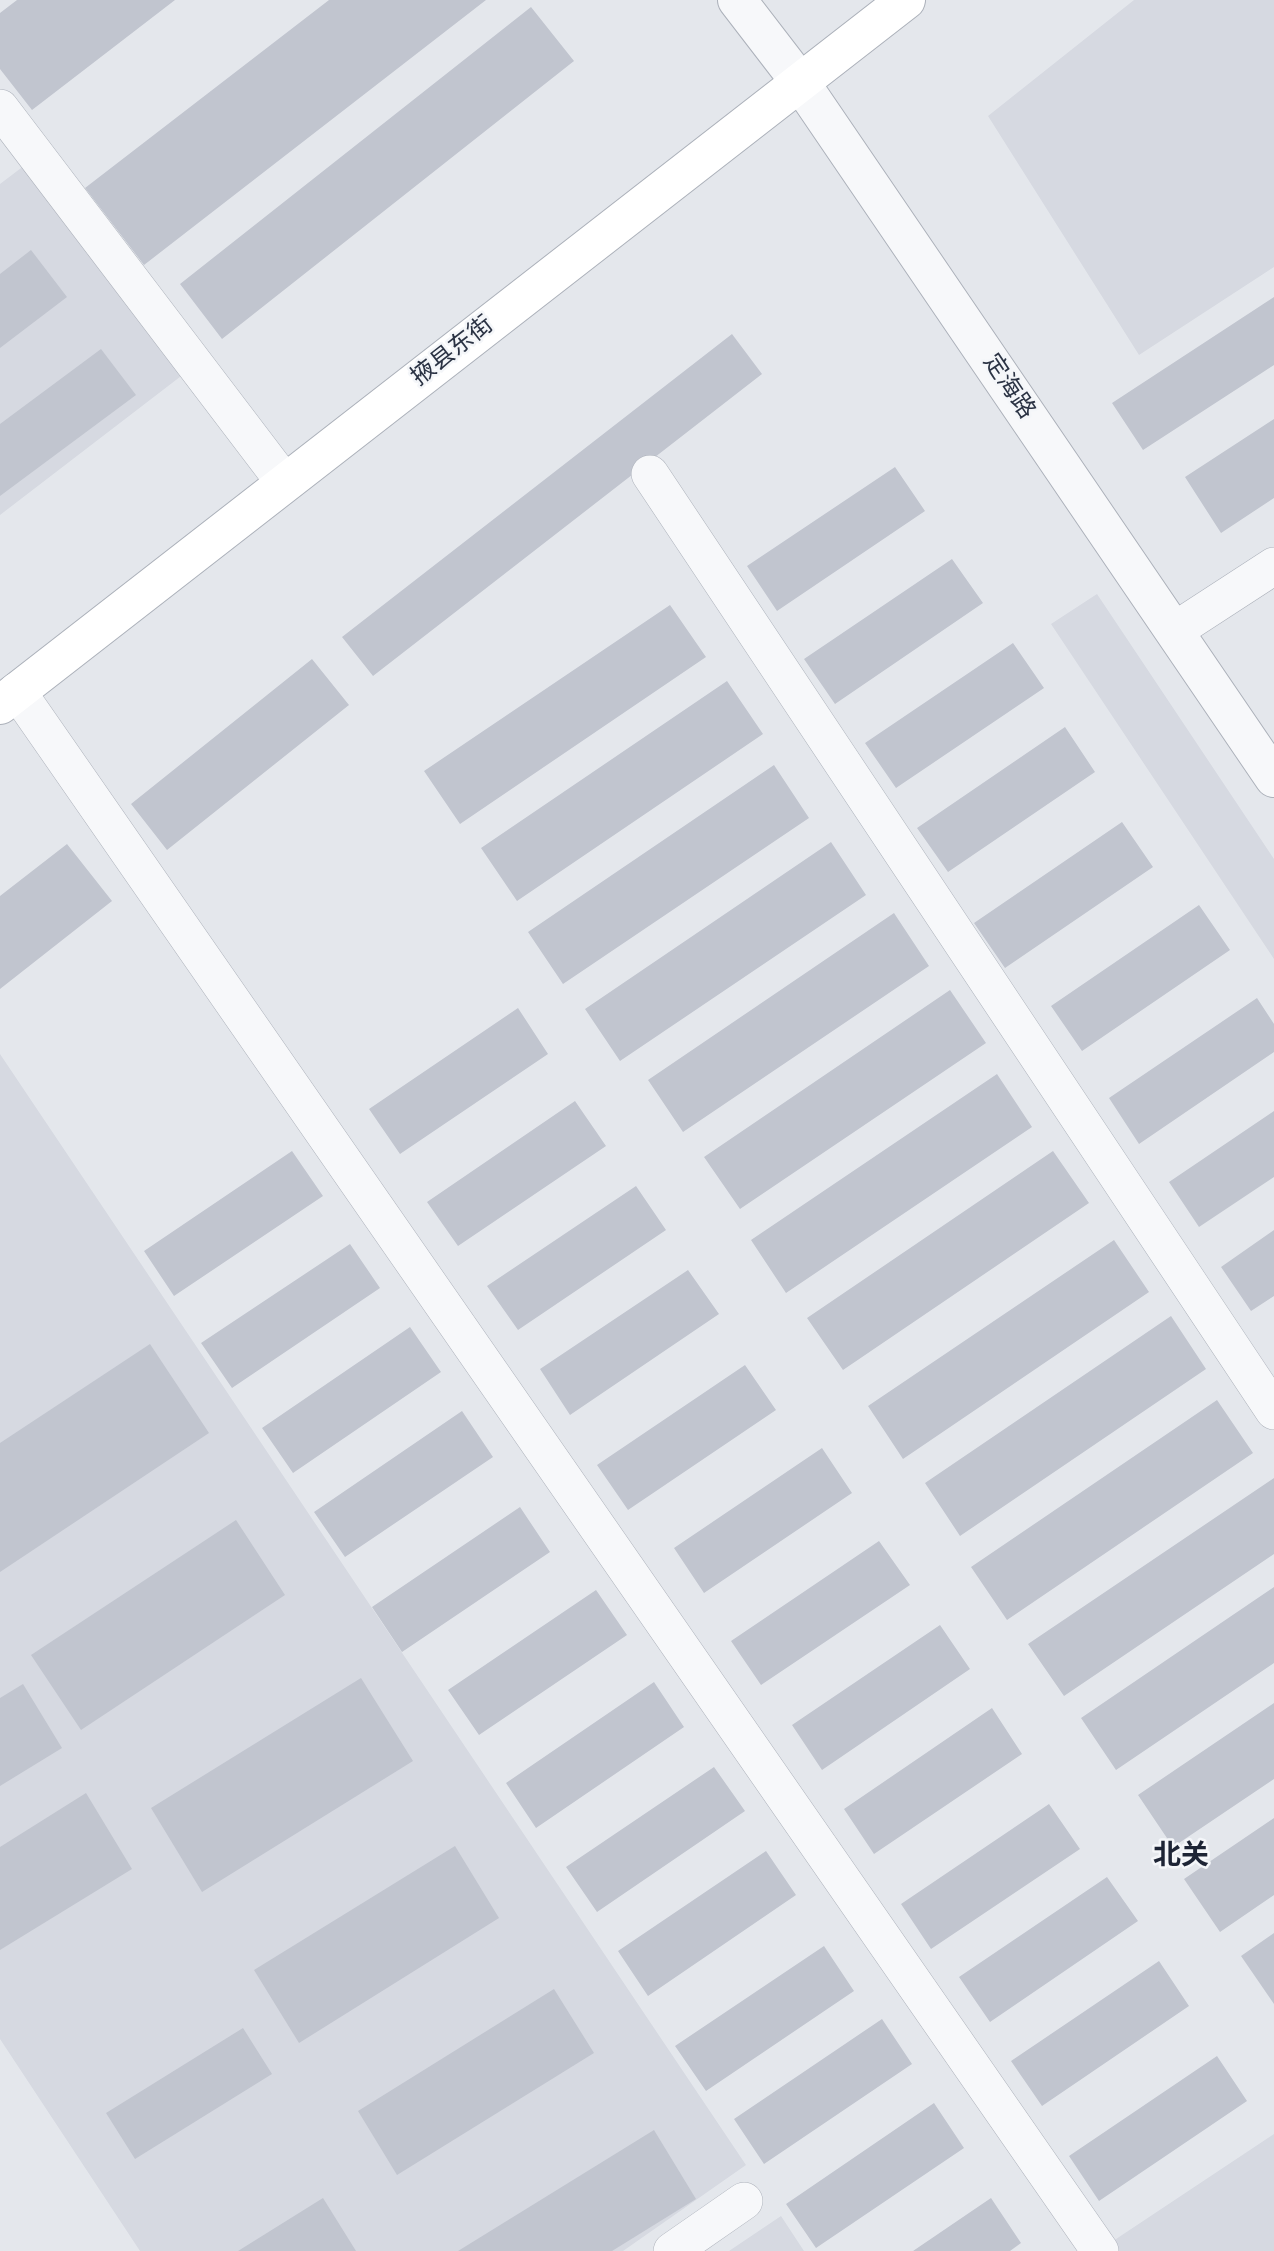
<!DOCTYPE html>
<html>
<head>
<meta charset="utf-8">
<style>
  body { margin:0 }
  canvas { display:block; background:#e4e7ec }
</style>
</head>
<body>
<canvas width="1274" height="2251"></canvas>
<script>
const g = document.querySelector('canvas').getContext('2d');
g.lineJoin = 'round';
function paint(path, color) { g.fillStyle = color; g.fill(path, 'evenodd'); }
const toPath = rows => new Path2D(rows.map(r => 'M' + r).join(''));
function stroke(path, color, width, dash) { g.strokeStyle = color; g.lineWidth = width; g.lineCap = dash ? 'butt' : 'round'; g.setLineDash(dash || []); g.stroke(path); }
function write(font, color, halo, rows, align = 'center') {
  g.font = font + ' "Nunito Sans","Noto Sans SC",sans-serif'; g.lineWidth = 5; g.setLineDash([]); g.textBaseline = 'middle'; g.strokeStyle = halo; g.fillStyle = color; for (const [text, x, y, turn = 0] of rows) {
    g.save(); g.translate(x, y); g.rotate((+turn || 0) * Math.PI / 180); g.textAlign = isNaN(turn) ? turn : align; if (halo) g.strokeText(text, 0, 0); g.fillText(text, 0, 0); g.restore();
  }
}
paint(toPath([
  [1134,0,1274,0,1274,267,1139,355,988,116],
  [29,162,189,370,0,515,0,184],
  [1097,594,1274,859,1274,959,1051,624],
  [0,1054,746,2165,623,2251,140,2251,0,2039],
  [1274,2134,1274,2251,1098,2251],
  [781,2216,804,2251,729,2251]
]), '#d6d9e1');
paint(toPath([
  [17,0,175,0,32,110,0,69,0,13],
  [329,0,486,0,144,265,85,188],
  [531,7,574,61,222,339,180,284],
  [31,250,67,297,0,348,0,274],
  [1274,297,1274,365,1143,450,1112,403],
  [732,334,762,374,373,676,342,637],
  [101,349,136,395,0,496,0,424],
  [1274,419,1274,498,1221,533,1185,477],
  [895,467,925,511,777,611,747,566],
  [952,559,983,603,835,704,804,659],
  [670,605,706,657,460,824,424,771],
  [1013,643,1044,688,896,788,865,743],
  [312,659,349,705,167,850,131,804],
  [727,681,763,734,517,901,481,848],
  [1065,727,1095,772,948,872,917,828],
  [774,765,809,818,563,984,528,932],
  [1122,822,1153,867,1005,968,974,923],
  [831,842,866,895,620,1061,585,1009],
  [67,844,112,901,0,989,0,896],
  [1199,905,1230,950,1082,1051,1051,1006],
  [894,913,929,966,683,1132,648,1080],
  [950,990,986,1043,740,1209,704,1157],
  [1257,998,1274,1024,1274,1052,1139,1144,1109,1098],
  [518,1008,548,1054,400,1154,369,1109],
  [997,1074,1032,1127,786,1293,751,1240],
  [575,1101,606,1146,458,1246,427,1202],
  [1274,1111,1274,1177,1199,1227,1169,1182],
  [292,1151,323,1196,174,1296,144,1251],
  [1053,1151,1089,1203,843,1370,807,1318],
  [636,1186,666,1230,518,1330,487,1286],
  [1274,1230,1274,1296,1251,1311,1221,1267],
  [1114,1240,1149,1292,903,1459,868,1406],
  [350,1244,380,1288,232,1388,201,1343],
  [688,1270,719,1314,570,1415,540,1369],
  [1171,1316,1206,1369,960,1536,925,1483],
  [410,1327,441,1372,293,1473,262,1428],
  [150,1344,209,1433,0,1572,0,1443],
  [745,1365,776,1410,628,1510,597,1465],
  [1217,1400,1253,1453,1007,1620,971,1567],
  [462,1411,493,1457,345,1557,314,1512],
  [822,1448,852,1493,704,1593,674,1548],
  [1274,1478,1274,1554,1064,1696,1028,1644],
  [520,1507,550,1552,402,1652,372,1607],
  [236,1520,285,1595,81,1730,31,1655],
  [879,1541,910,1585,761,1685,731,1641],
  [1274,1587,1274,1663,1116,1770,1081,1718],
  [596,1590,627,1635,479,1735,448,1690],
  [940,1625,970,1669,822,1770,792,1725],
  [361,1678,413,1761,202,1892,151,1808],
  [654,1682,684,1727,536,1828,506,1783],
  [23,1684,62,1748,0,1786,0,1698],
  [1274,1703,1274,1779,1173,1847,1138,1795],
  [992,1708,1022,1754,874,1854,844,1809],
  [714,1767,745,1811,597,1912,566,1867],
  [86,1793,132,1869,0,1950,0,1847],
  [1049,1804,1080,1849,931,1949,901,1904],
  [1274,1818,1274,1895,1220,1932,1184,1879],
  [455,1846,499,1918,299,2043,254,1970],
  [766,1851,796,1895,648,1996,618,1951],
  [1107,1877,1138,1921,990,2022,959,1977],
  [1274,1933,1274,2004,1241,1956],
  [824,1946,854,1991,706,2091,675,2046],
  [1159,1961,1189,2006,1042,2106,1011,2061],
  [554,1989,594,2053,397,2175,358,2111],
  [882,2019,912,2064,764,2164,734,2119],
  [243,2028,272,2074,135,2159,106,2113],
  [1217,2056,1247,2101,1099,2201,1069,2156],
  [934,2103,964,2148,816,2248,786,2204],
  [654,2130,696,2199,612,2251,458,2251],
  [323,2198,356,2251,238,2251],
  [991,2198,1021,2243,1010,2251,913,2251]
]), '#c1c5cf');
const minor = toPath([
  [0,108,285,483],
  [650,474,1274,1411],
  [1174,631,1274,566],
  [17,691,1100,2251],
  [672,2251,744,2201]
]);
const tertiary = toPath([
  [737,0,800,82,1274,778]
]);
const secondary = toPath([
  [0,705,906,0]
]);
stroke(minor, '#acb1ba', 38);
stroke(tertiary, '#acb1ba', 40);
stroke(secondary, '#acb1ba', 40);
stroke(minor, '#f7f8fa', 37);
stroke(tertiary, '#f7f8fa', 38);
stroke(secondary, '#fff', 38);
write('24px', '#2b3344', '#f4f6f9', [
  ["掖县东街",453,352,-38],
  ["定海路",1008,387,56]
]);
write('bold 28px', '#1d2435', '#f4f6f9', [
  ["北关",1181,1857]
]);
</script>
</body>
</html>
